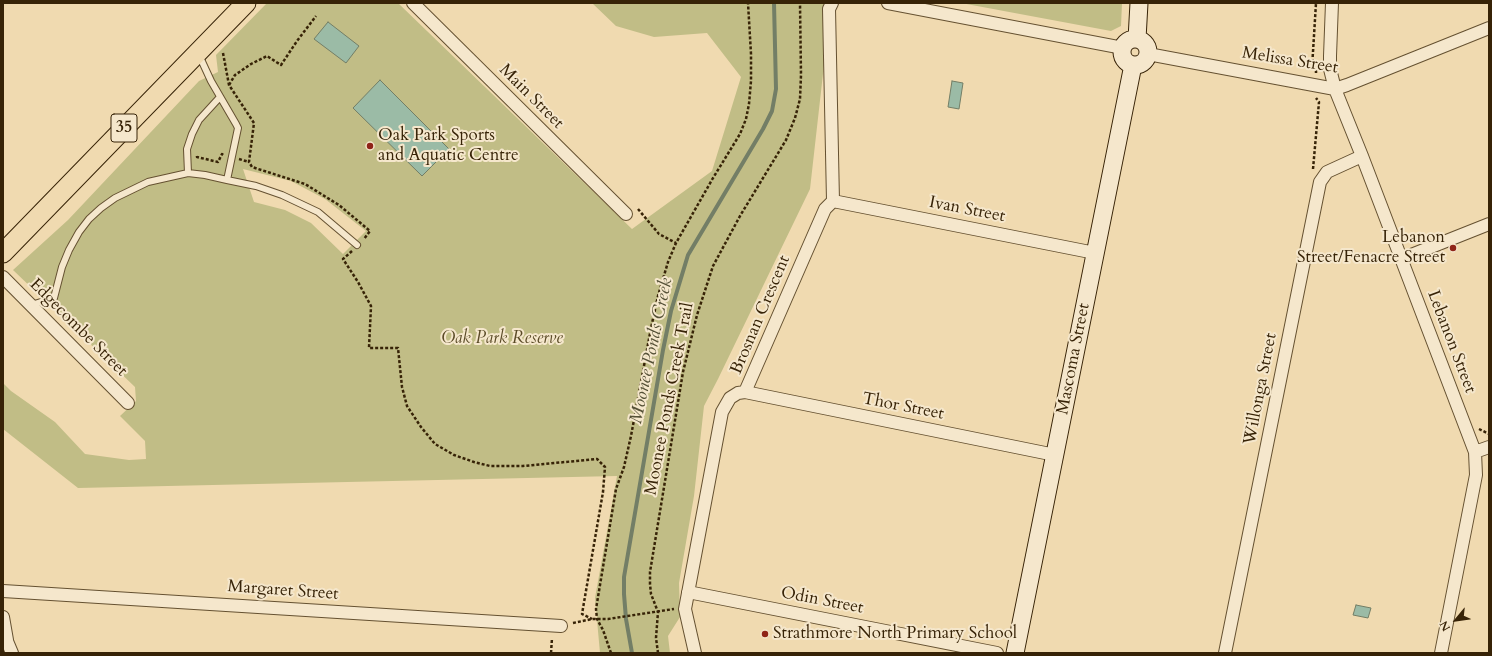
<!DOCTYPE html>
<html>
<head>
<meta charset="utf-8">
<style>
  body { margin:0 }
  #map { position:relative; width:1492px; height:656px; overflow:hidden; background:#f0dab0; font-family:Cardo,serif }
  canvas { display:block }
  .frame { position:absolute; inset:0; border:4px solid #372307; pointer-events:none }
  .north { position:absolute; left:1436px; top:600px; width:40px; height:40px; -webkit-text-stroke:3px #f5e7cc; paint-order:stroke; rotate:241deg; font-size:11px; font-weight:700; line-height:16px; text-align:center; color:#372307 }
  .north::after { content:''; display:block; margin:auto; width:14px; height:18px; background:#372307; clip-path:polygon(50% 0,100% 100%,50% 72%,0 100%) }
</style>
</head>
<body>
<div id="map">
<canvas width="1492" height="656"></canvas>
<div class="frame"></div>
<div class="north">N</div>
</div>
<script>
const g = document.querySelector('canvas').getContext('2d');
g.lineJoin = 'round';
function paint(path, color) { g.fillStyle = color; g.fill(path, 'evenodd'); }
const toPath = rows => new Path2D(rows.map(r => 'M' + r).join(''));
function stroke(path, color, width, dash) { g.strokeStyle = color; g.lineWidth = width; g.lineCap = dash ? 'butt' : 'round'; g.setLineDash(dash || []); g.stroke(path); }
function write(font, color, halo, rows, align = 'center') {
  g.font = font + ' Cardo,serif'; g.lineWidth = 4; g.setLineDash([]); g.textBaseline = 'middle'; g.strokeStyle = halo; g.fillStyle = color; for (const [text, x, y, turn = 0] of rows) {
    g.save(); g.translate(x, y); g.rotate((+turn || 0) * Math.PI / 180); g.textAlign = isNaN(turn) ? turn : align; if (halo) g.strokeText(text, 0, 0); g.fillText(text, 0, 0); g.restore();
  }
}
paint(toPath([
  [267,3,398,3,632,229,712,171,741,77,707,33,654,37,616,26,592,3,831,3,810,189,718,379,704,406,694,496,679,583,680,617,668,636,670,653,600,653,595,598,617,476,78,488,3,429,3,383,11,391,55,422,85,454,129,460,146,459,145,441,120,416,136,401,135,387,13,270,68,220,199,81,218,72,216,55],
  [243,169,291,181,325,199,366,231,343,254,311,223,285,210,254,202],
  [961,3,1122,3,1121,26,1111,31]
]), '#c1bd86');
const water = toPath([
  [328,22,359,46,346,63,314,39,328,22],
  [380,80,449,149,422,176,353,108,380,80],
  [952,81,963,83,959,109,948,107,952,81],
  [1356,605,1371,608,1368,618,1353,615,1356,605]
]);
paint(water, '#9bbba6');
stroke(water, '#737e66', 1);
stroke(toPath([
  [632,653,626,619,624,594,624,577,663,350,671,311,688,255,763,129,772,111,776,89,774,3]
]), '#737e66', 4);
const service = toPath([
  [199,55,211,81,236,124,238,128,227,180],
  [220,97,199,120,192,134,187,149,188,173,205,175,227,180,256,186,282,195,318,212,357,245],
  [31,305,54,298,62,267,69,250,79,232,89,219,101,208,115,198,148,182,188,173]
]);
const minor = toPath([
  [413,3,626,214],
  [888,3,1123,48],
  [1332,3,1330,56,1330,69,1335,89,1362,156,1475,452,1476,475,1441,653],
  [1148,54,1335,89,1347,85,1489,28],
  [833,201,1095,253],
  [1401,259,1489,224],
  [3,277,128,403],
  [745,392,1055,455],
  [1475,452,1489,447],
  [3,591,561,626],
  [688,592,997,653],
  [3,617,7,640],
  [4,634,12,653],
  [695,653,685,609,722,412,730,398,738,393,745,392,825,209,833,201,829,9,832,3],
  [1225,653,1320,182,1327,172,1362,156]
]);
const secondary = toPath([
  [1137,39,1139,3],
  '1122 52a13 13 0 1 1 26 0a13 13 0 1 1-26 0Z',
  [1015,653,1133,65]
]);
const primary = toPath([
  [3,253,246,3]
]);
stroke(service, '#655131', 8);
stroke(minor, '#655131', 14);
stroke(secondary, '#372307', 19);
stroke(primary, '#372307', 21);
stroke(toPath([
  [223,53,229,85,254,123,249,162,252,167,305,184,339,205,370,231,364,239],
  [1316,73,1316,68,1312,68,1316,3],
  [229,85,235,75,251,64,267,56,281,65,297,41,316,16],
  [197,156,197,157,218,162,222,154,223,155],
  [239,159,249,162],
  [1313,169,1319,102,1316,98],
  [638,209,659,234,676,243],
  [352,251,343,259,358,282,371,306,369,348,398,348,402,387,407,406,421,427,435,444,454,455,474,462,490,466,523,466,597,459,605,467,603,492,582,614,592,619],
  [1479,429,1489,434],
  [573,623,592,619,608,619,674,609],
  [551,653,552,638],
  [611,653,603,630,597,619,596,609,616,489,624,467,631,436,651,328,658,296,668,262,676,243,713,178,740,134,746,119,749,104,751,81,751,54,748,3],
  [658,653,656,638,658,612,651,594,650,584,650,572,683,372,697,315,713,266,740,216,786,140,795,118,800,99,801,75,800,3]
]), '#372307', 2.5, [3, 2]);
stroke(service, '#f5e7cc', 6);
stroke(minor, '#f5e7cc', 12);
stroke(secondary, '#f5e7cc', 17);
stroke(primary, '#f0dab0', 19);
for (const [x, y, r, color] of [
  [370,146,4,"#8f2418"],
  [1453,248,4,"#8f2418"],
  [765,634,4,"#8f2418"]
]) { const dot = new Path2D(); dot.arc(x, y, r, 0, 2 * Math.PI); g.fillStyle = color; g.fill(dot); stroke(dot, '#f5e7cc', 1.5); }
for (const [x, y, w] of [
  [124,128,26]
]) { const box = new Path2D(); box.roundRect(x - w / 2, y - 14, w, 28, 3); g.fillStyle = '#f5e7cc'; g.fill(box); stroke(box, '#372307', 1); }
write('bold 16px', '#372307', null, [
  ["35",124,128]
]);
write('17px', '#372307', '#f5e7cc', [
  ["Melissa Street",1290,61,9],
  ["Main Street",531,97,45],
  ["Ivan Street",967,210,11],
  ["Brosnan Crescent",761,315,-67],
  ["Edgecombe Street",78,328,45],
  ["Lebanon Street",1451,342,69],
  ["Mascoma Street",1074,359,-79],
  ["Willonga Street",1261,389,-79],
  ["Moonee Ponds Creek Trail",670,399,-79],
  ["Thor Street",903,407,11],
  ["Margaret Street",283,591,4],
  ["Odin Street",822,601,11]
]);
write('17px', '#372307', '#f5e7cc', [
  ["Oak Park Sports",378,136],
  ["and Aquatic Centre",378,156],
  ["Lebanon",1445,238,"right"],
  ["Street/Fenacre Street",1445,258,"right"],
  ["Strathmore North Primary School",773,634]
], 'left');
write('italic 17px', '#5a4a27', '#f5e7cc', [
  ["Oak Park Reserve",502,339]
]);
write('italic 18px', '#555137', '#f5e7cc', [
  ["Moonee Ponds Creek",652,351,-78]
]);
</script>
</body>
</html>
